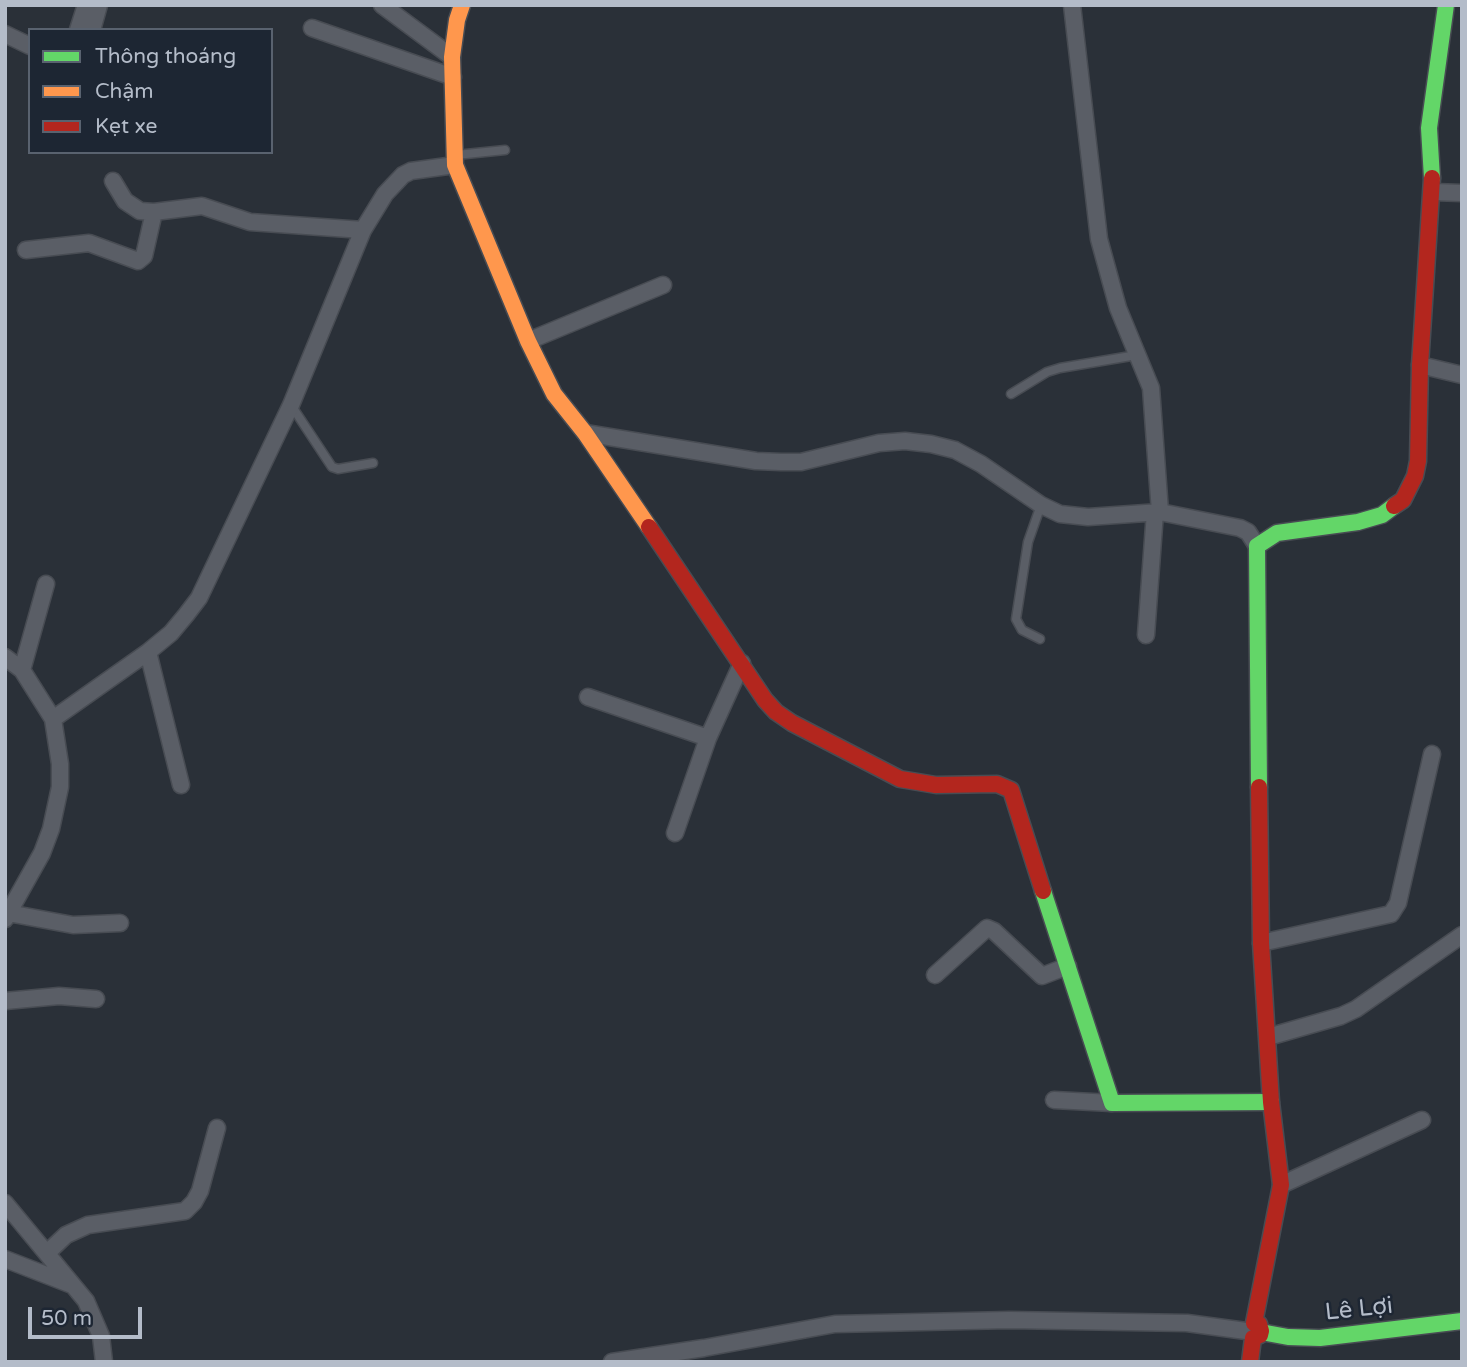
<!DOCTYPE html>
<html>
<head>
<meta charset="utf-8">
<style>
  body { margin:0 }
  #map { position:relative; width:1467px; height:1367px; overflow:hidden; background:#2a3038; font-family:"Varela Round",sans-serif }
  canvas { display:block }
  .frame { position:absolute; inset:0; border:7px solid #b4bcc9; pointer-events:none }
  .legend { position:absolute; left:28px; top:28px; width:245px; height:126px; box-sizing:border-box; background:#1d2633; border:2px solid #59626f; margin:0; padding:9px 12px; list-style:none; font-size:21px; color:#b4bcc9 }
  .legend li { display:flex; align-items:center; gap:14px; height:35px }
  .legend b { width:35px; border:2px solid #59626f }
  .scale { position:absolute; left:28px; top:1307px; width:114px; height:32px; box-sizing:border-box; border:4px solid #b4bcc9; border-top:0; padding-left:9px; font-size:21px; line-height:24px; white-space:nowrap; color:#b4bcc9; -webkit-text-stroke:5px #1d2633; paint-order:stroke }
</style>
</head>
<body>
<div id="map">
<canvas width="1467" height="1367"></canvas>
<div class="frame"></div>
<ul class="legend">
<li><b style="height:9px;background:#63d668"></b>Thông thoáng</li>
<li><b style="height:9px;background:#ff974d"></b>Chậm</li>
<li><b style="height:9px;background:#b3261e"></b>Kẹt xe</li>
</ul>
<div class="scale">50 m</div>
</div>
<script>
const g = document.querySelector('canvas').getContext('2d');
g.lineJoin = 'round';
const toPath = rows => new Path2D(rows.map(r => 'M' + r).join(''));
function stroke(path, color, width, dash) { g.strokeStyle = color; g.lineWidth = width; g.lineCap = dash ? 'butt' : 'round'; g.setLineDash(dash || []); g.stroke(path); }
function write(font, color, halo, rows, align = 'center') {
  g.font = font + ' "Varela Round",sans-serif'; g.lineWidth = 5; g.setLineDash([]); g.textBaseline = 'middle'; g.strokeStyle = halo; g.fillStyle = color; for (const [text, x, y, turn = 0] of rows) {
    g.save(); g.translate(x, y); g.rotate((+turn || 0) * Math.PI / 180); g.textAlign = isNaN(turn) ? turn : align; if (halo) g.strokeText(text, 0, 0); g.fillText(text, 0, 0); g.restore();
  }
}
const lane = toPath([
  [456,155,505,150],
  [1011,394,1047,372,1060,368,1137,355],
  [291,405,332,467,338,469,373,463],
  [1040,639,1022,630,1016,619,1028,542,1041,505]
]);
const street = toPath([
  [382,5,452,57],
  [1072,5,1099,239,1118,308,1151,388,1160,512,1240,528,1248,532,1257,546],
  [312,28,453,77],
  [78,30,86,5],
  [92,30,99,5],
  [5,34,30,46],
  [113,181,125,201,140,211,154,212,202,206,250,222,363,230],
  [1433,192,1462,193],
  [26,250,89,243,138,261,144,256,154,212],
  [528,341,663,285],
  [1420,365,1462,375],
  [585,433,756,461,781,462,801,462,879,443,905,441,931,444,955,450,981,464,1041,505,1060,514,1088,517,1160,512],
  [1146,635,1155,512],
  [148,652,181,785],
  [5,657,22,670,53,719,60,764,60,787,51,829,42,853,5,919],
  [22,670,46,584],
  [588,697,708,738],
  [53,719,148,652,171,633,186,615,199,598,291,405,363,230,385,194,403,175,411,171,455,165],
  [675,833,708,738,742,663],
  [8,913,73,925,120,923],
  [1261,943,1391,914,1398,903,1432,754],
  [935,975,987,928,994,931,1042,976,1068,966],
  [5,1001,59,996,96,999],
  [1268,1037,1341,1016,1356,1009,1462,935],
  [1054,1100,1112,1103],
  [1281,1185,1422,1120],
  [5,1203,86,1301,101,1336,104,1362],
  [47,1253,66,1235,88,1225,185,1211,194,1202,200,1191,217,1128],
  [5,1259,72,1285],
  [612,1362,704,1348,835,1324,1009,1320,1187,1323,1246,1331]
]);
const fast = toPath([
  [1432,178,1429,128,1446,5],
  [1259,787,1257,546,1277,533,1358,522,1382,515,1394,506],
  [1043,891,1112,1103,1271,1102],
  [1261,1332,1288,1337,1320,1338,1462,1321]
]);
const slow = toPath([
  [462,5,457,20,452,57,455,165,528,341,554,394,585,433,649,527]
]);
const jam = toPath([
  [1394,506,1403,500,1415,476,1418,461,1420,365,1432,178],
  [649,527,765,700,776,712,792,723,900,779,936,785,997,784,1011,790,1043,891],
  [1254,1323,1281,1185,1271,1102,1261,943,1259,787],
  [1250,1362,1253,1338,1260,1335,1261,1331,1259,1324,1254,1323]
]);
stroke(lane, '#484c53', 11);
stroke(street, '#484c53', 19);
stroke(fast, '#484c53', 19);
stroke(slow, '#484c53', 19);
stroke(jam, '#484c53', 19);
stroke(lane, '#5a5e66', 8);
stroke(street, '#5a5e66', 16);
stroke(fast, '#63d668', 16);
stroke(slow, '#ff974d', 16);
stroke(jam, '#b3261e', 16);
write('24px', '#b4bcc9', '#1d2633', [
  ["Lê Lợi",1359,1310,-6]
]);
</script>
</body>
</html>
